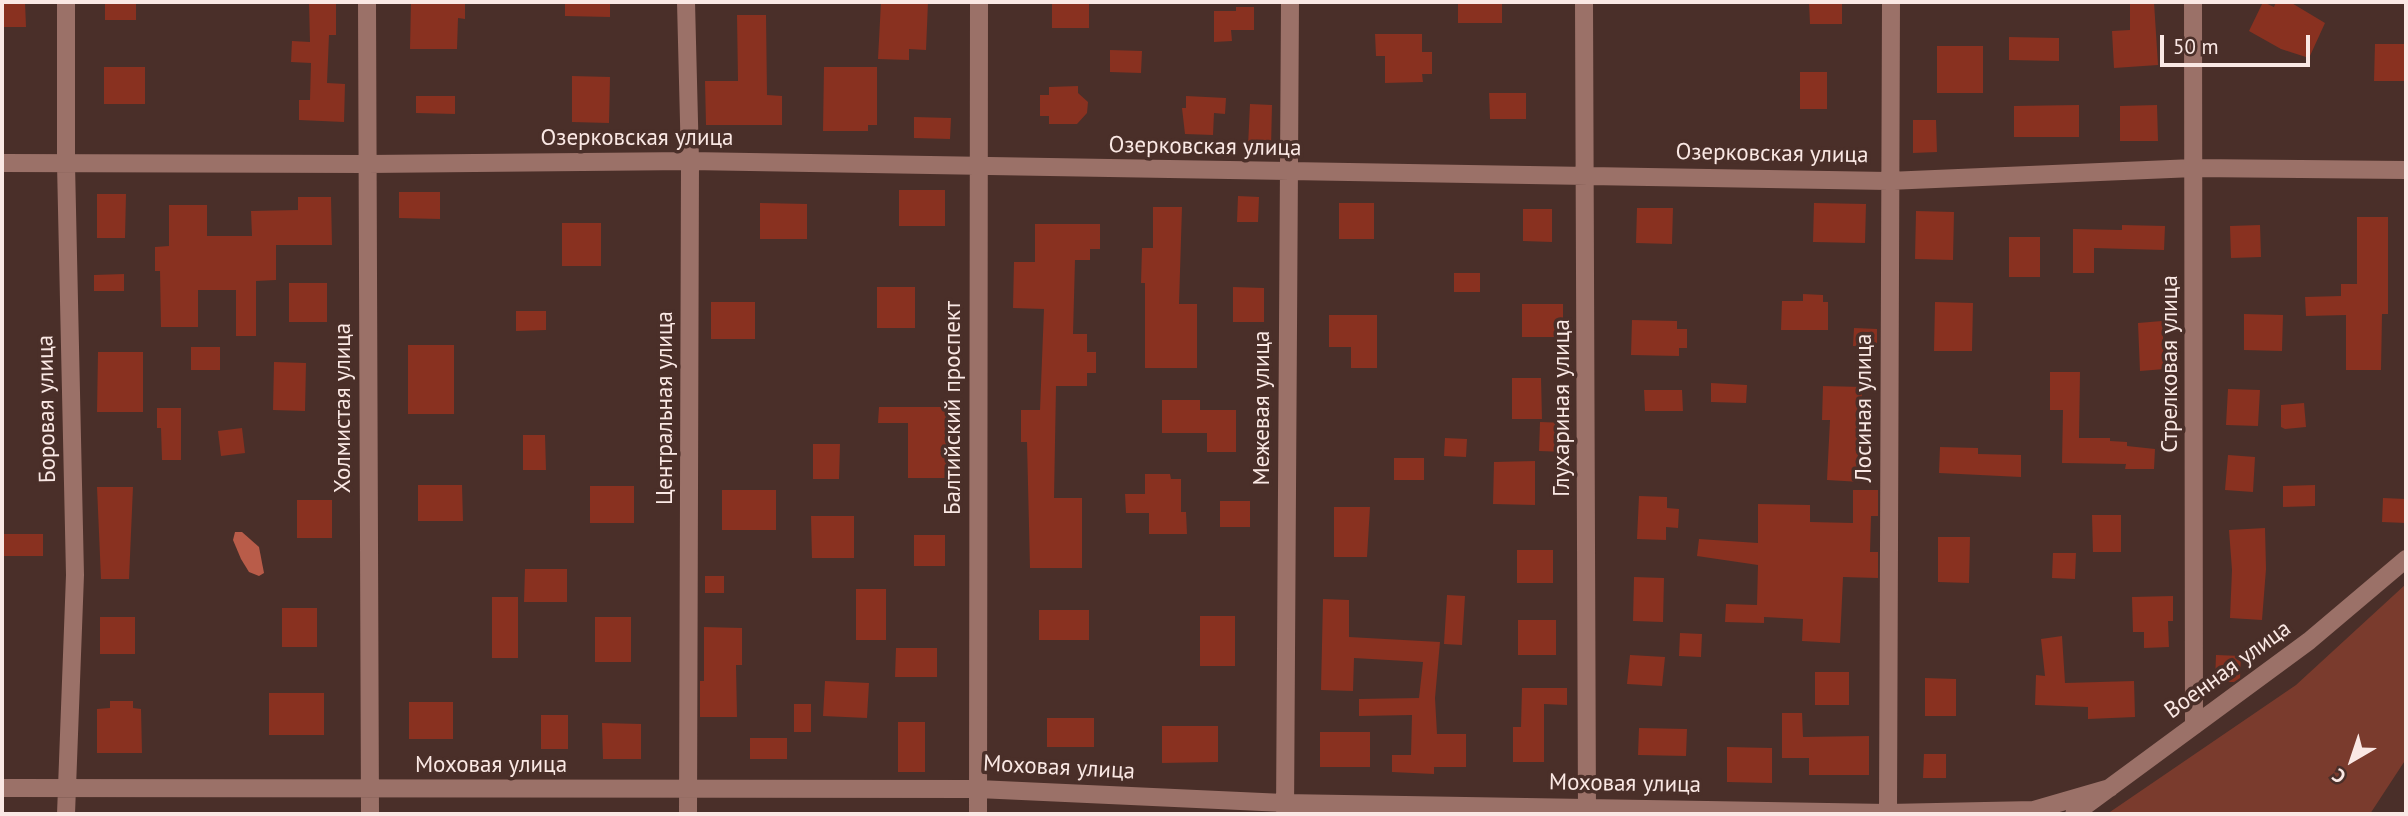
<!DOCTYPE html>
<html>
<head>
<meta charset="utf-8">
<style>
  body { margin:0 }
  #map { position:relative; width:2408px; height:816px; overflow:hidden; background:#4a2f29; font-family:"PT Sans",sans-serif }
  canvas { display:block }
  .frame { position:absolute; inset:0; border:4px solid #fae8e4; pointer-events:none }
  .north { position:absolute; left:2317px; top:725px; width:70px; height:70px; -webkit-text-stroke:5px #4a2f29; paint-order:stroke; rotate:219deg; font-size:19px; font-weight:700; line-height:28px; text-align:center; color:#fae8e4 }
  .north::after { content:''; display:block; margin:auto; width:24px; height:32px; background:#fae8e4; clip-path:polygon(50% 0,100% 100%,50% 72%,0 100%) }
  .scale { position:absolute; left:2160px; top:35px; width:150px; height:32px; box-sizing:border-box; border:4px solid #fae8e4; border-top:0; padding-left:9px; font-size:21px; line-height:24px; white-space:nowrap; color:#fae8e4; -webkit-text-stroke:5px #4a2f29; paint-order:stroke }
</style>
</head>
<body>
<div id="map">
<canvas width="2408" height="816"></canvas>
<div class="frame"></div>
<div class="north">С</div>
<div class="scale">50 m</div>
</div>
<script>
const g = document.querySelector('canvas').getContext('2d');
g.lineJoin = 'round';
function paint(path, color) { g.fillStyle = color; g.fill(path, 'evenodd'); }
const toPath = rows => new Path2D(rows.map(r => 'M' + r).join(''));
function stroke(path, color, width, dash) { g.strokeStyle = color; g.lineWidth = width; g.lineCap = dash ? 'butt' : 'round'; g.setLineDash(dash || []); g.stroke(path); }
function write(font, color, halo, rows, align = 'center') {
  g.font = font + ' "PT Sans",sans-serif'; g.lineWidth = 7; g.setLineDash([]); g.textBaseline = 'middle'; g.strokeStyle = halo; g.fillStyle = color; for (const [text, x, y, turn = 0] of rows) {
    g.save(); g.translate(x, y); g.rotate((+turn || 0) * Math.PI / 180); g.textAlign = isNaN(turn) ? turn : align; if (halo) g.strokeText(text, 0, 0); g.fillText(text, 0, 0); g.restore();
  }
}
paint(toPath([
  [2406,584,2406,759,2370,814,2107,814,2296,685]
]), '#7a3b2d');
paint(toPath([
  [235,532,242,532,259,547,264,573,259,576,249,572,241,559,233,540]
]), '#b95c49');
paint(toPath([
  [2,2,25,2,26,27,2,27],
  [105,2,136,2,136,20,105,20],
  [309,2,336,2,336,35,329,35,327,83,345,84,344,122,299,120,299,100,310,100,311,63,291,62,292,41,310,42],
  [411,2,465,2,465,19,458,18,457,49,410,49],
  [565,2,610,2,610,17,565,16],
  [881,2,928,2,926,50,909,49,909,60,878,59],
  [1052,2,1089,2,1089,28,1052,28],
  [1458,2,1502,2,1502,23,1458,23],
  [1809,2,1842,2,1842,24,1810,24],
  [2130,2,2154,2,2158,65,2114,68,2112,31,2130,30],
  [2263,2,2274,7,2276,2,2290,2,2325,23,2309,58,2281,49,2249,31],
  [1236,7,1254,7,1254,30,1231,30,1232,41,1214,42,1214,11,1236,11],
  [737,15,766,15,767,95,782,96,782,125,706,125,705,81,738,81],
  [1375,34,1422,34,1422,52,1432,52,1432,74,1422,74,1423,82,1385,83,1385,56,1376,56],
  [2009,37,2059,38,2059,61,2009,60],
  [2375,44,2406,44,2406,81,2374,81],
  [1937,46,1983,46,1983,93,1937,93],
  [1110,50,1142,51,1141,73,1110,72],
  [104,67,145,67,145,104,104,104],
  [824,67,877,67,877,125,868,125,868,131,823,131],
  [1800,72,1827,72,1827,109,1800,109],
  [572,76,610,77,609,123,572,122],
  [1078,86,1078,93,1088,102,1087,113,1077,124,1049,124,1049,116,1040,116,1040,95,1049,95,1049,87],
  [1489,93,1526,93,1526,119,1490,119],
  [416,96,455,96,455,114,416,113],
  [1186,96,1226,98,1225,114,1214,113,1213,135,1185,134,1182,108,1186,108],
  [1250,104,1272,105,1271,148,1248,147],
  [2079,105,2079,137,2014,137,2014,106],
  [2157,105,2158,141,2120,141,2120,106],
  [914,117,951,118,950,139,914,138],
  [1913,120,1936,120,1937,152,1913,153],
  [899,190,945,190,945,226,899,226],
  [399,192,440,192,440,219,399,218],
  [97,194,126,194,125,238,97,238],
  [1238,196,1259,197,1258,222,1237,222],
  [298,197,331,197,332,245,276,245,276,280,256,281,256,336,236,336,236,290,198,290,198,327,161,327,160,271,155,271,155,247,169,246,169,205,207,205,207,236,252,236,251,211,298,210],
  [760,203,807,204,807,239,760,239],
  [1339,203,1374,203,1374,239,1339,239],
  [1814,203,1866,204,1865,243,1813,242],
  [1153,207,1182,207,1179,304,1197,304,1197,368,1145,368,1145,283,1141,283,1142,248,1153,248],
  [1637,208,1673,208,1672,244,1636,243],
  [1523,209,1552,209,1552,242,1523,241],
  [1916,211,1954,212,1953,260,1915,259],
  [2357,217,2388,217,2388,314,2382,314,2381,370,2346,370,2346,315,2306,316,2305,297,2341,296,2341,284,2357,284],
  [562,223,601,223,601,266,562,266],
  [1035,224,1100,224,1100,249,1090,249,1090,260,1075,260,1073,334,1087,334,1087,352,1096,352,1096,373,1087,373,1087,386,1056,386,1054,498,1082,498,1082,568,1030,568,1027,442,1021,442,1021,410,1040,410,1044,309,1013,308,1014,262,1035,262],
  [2122,225,2165,226,2164,250,2094,248,2094,273,2073,273,2073,229,2122,230],
  [2260,225,2261,257,2231,258,2230,226],
  [2009,237,2040,237,2040,277,2009,277],
  [1454,273,1480,273,1480,292,1454,292],
  [124,274,124,291,94,291,94,275],
  [289,283,327,283,327,322,289,322],
  [877,287,915,287,915,328,877,328],
  [1233,287,1264,288,1264,322,1233,322],
  [1803,294,1823,295,1823,302,1828,302,1828,330,1781,330,1782,301,1803,301],
  [711,302,755,302,755,339,711,339],
  [1935,302,1973,303,1972,351,1934,351],
  [1522,304,1563,304,1563,337,1522,337],
  [516,311,546,311,546,330,516,331],
  [2244,314,2283,315,2282,351,2244,350],
  [1329,315,1377,315,1377,368,1351,368,1351,347,1329,347],
  [1632,320,1677,321,1677,329,1687,329,1687,348,1679,348,1679,356,1631,355],
  [2162,321,2165,369,2140,371,2138,323],
  [1854,328,1877,329,1877,347,1853,346],
  [408,345,454,345,454,414,408,414],
  [191,347,220,347,220,370,191,370],
  [98,352,143,352,143,412,97,412],
  [274,362,306,363,305,411,273,410],
  [2050,372,2080,372,2079,438,2110,438,2110,441,2127,442,2127,446,2155,449,2154,469,2125,469,2126,464,2062,463,2063,410,2050,410],
  [1512,378,1541,378,1542,419,1512,419],
  [1711,383,1747,385,1746,403,1711,402],
  [1823,386,1862,387,1861,482,1827,480,1830,420,1822,420],
  [2228,389,2260,390,2258,426,2226,425],
  [1644,390,1682,390,1683,411,1645,411],
  [1162,400,1200,400,1200,410,1236,410,1236,452,1207,452,1207,433,1162,433],
  [2304,403,2306,427,2285,429,2281,427,2281,405],
  [879,407,958,407,958,423,949,423,949,478,908,478,908,423,878,423],
  [157,408,181,408,181,460,162,460,161,428,157,428],
  [1540,422,1568,423,1567,452,1539,451],
  [242,428,245,453,221,456,218,431],
  [523,435,545,435,546,470,523,470],
  [1445,438,1467,439,1466,457,1444,456],
  [813,444,840,444,839,479,813,479],
  [1940,447,1978,448,1978,454,2021,455,2021,477,1939,473],
  [2228,455,2255,457,2253,492,2225,490],
  [1394,458,1424,458,1424,480,1394,480],
  [1535,461,1535,505,1493,504,1494,462],
  [1145,474,1170,474,1171,479,1181,479,1181,512,1186,512,1187,534,1149,534,1149,513,1126,513,1125,494,1145,494],
  [418,485,462,485,463,521,418,521],
  [2315,485,2315,506,2283,507,2283,486],
  [590,486,634,486,634,523,590,523],
  [97,487,133,487,129,579,101,579],
  [722,490,776,490,776,530,722,530],
  [1853,490,1878,490,1878,516,1871,516,1870,552,1878,552,1878,578,1843,577,1840,643,1802,641,1803,619,1764,617,1764,623,1725,622,1726,604,1757,605,1758,565,1697,556,1699,539,1758,543,1758,504,1810,505,1810,522,1853,523],
  [1639,496,1667,497,1667,508,1679,509,1678,528,1666,527,1666,540,1637,539],
  [2383,498,2406,499,2406,523,2382,522],
  [297,500,332,500,332,538,297,538],
  [1220,501,1250,501,1250,527,1220,527],
  [1334,507,1370,507,1367,557,1334,557],
  [2092,515,2121,515,2121,552,2093,552],
  [811,516,854,516,854,558,812,558],
  [2265,528,2266,569,2262,620,2230,618,2232,570,2229,530],
  [2,534,43,534,43,556,2,556],
  [914,535,945,535,945,566,914,566],
  [1938,537,1970,537,1969,583,1938,582],
  [1517,550,1553,550,1553,583,1517,583],
  [2053,553,2076,553,2075,579,2052,578],
  [525,569,567,569,567,602,524,602],
  [705,576,724,576,724,593,705,593],
  [1634,577,1664,578,1663,622,1633,621],
  [856,589,886,589,886,640,856,640],
  [1447,595,1465,596,1462,645,1444,644],
  [2173,596,2173,621,2168,621,2169,647,2144,648,2144,632,2133,632,2132,597],
  [492,597,518,597,518,658,492,658],
  [1323,599,1349,600,1349,637,1440,642,1435,698,1437,734,1466,734,1466,767,1434,767,1434,774,1392,772,1392,755,1411,755,1412,715,1359,716,1359,699,1419,698,1423,662,1354,658,1353,691,1321,690],
  [282,608,317,608,317,647,282,647],
  [1039,610,1089,610,1089,640,1039,640],
  [1200,616,1235,616,1235,666,1200,666],
  [100,617,135,617,135,654,100,654],
  [595,617,631,617,631,662,595,662],
  [1518,620,1556,620,1556,655,1518,655],
  [704,627,742,628,742,665,736,665,737,717,700,717,700,681,704,681],
  [1680,633,1702,634,1701,657,1679,656],
  [2062,636,2065,683,2134,681,2135,717,2088,719,2088,707,2035,705,2036,675,2045,676,2041,639],
  [896,648,937,648,937,677,895,677],
  [1630,655,1665,657,1662,686,1627,684],
  [2216,655,2241,656,2240,678,2234,682,2215,682],
  [1815,672,1849,672,1849,705,1815,705],
  [1925,678,1956,679,1956,716,1925,716],
  [825,681,869,683,867,718,823,716],
  [1522,688,1567,688,1567,705,1544,704,1544,762,1513,762,1513,727,1521,727],
  [269,693,324,693,324,735,269,735],
  [110,701,133,701,133,708,141,709,142,753,97,753,97,709,110,708],
  [409,702,453,702,453,739,409,739],
  [794,704,811,704,811,732,794,732],
  [1782,713,1802,713,1803,737,1869,736,1869,775,1809,775,1809,758,1782,758],
  [541,715,568,715,568,749,541,749],
  [1047,718,1094,718,1094,747,1047,747],
  [898,722,925,722,925,772,898,772],
  [602,723,641,724,641,759,603,759],
  [1162,726,1218,726,1218,762,1162,763],
  [1639,728,1687,729,1686,756,1638,755],
  [1320,732,1370,732,1370,767,1320,767],
  [750,738,787,738,787,759,750,759],
  [1727,747,1772,748,1772,783,1727,782],
  [1924,754,1946,754,1946,778,1923,778]
]), '#893120');
stroke(toPath([
  [66,2,66,164,75,575,66,814],
  [367,2,370,814],
  [686,2,690,161,688,814],
  [1584,2,1587,814],
  [2193,2,2194,726],
  [2,163,367,164,690,161,1888,181,2194,168,2406,170],
  [2,788,978,789,1284,803,1888,813,2034,810,2110,788],
  [978,814,979,2],
  [1285,814,1290,2],
  [1888,814,1891,2],
  [2074,814,2309,641,2406,559]
]), '#9b7168', 18);
write('23px', '#fae8e4', '#4a2f29', [
  ["Озерковская улица",637,138],
  ["Озерковская улица",1205,147,1],
  ["Озерковская улица",1772,154,1],
  ["Стрелковая улица",2170,364,-90],
  ["Холмистая улица",343,408,-90],
  ["Центральная улица",665,408,-90],
  ["Балтийский проспект",953,408,-90],
  ["Межевая улица",1262,408,-90],
  ["Глухариная улица",1562,408,-90],
  ["Лосиная улица",1864,408,-90],
  ["Боровая улица",47,409,-91],
  ["Военная улица",2228,670,-36],
  ["Моховая улица",491,765],
  ["Моховая улица",1059,768,3],
  ["Моховая улица",1625,784,1]
]);
</script>
</body>
</html>
